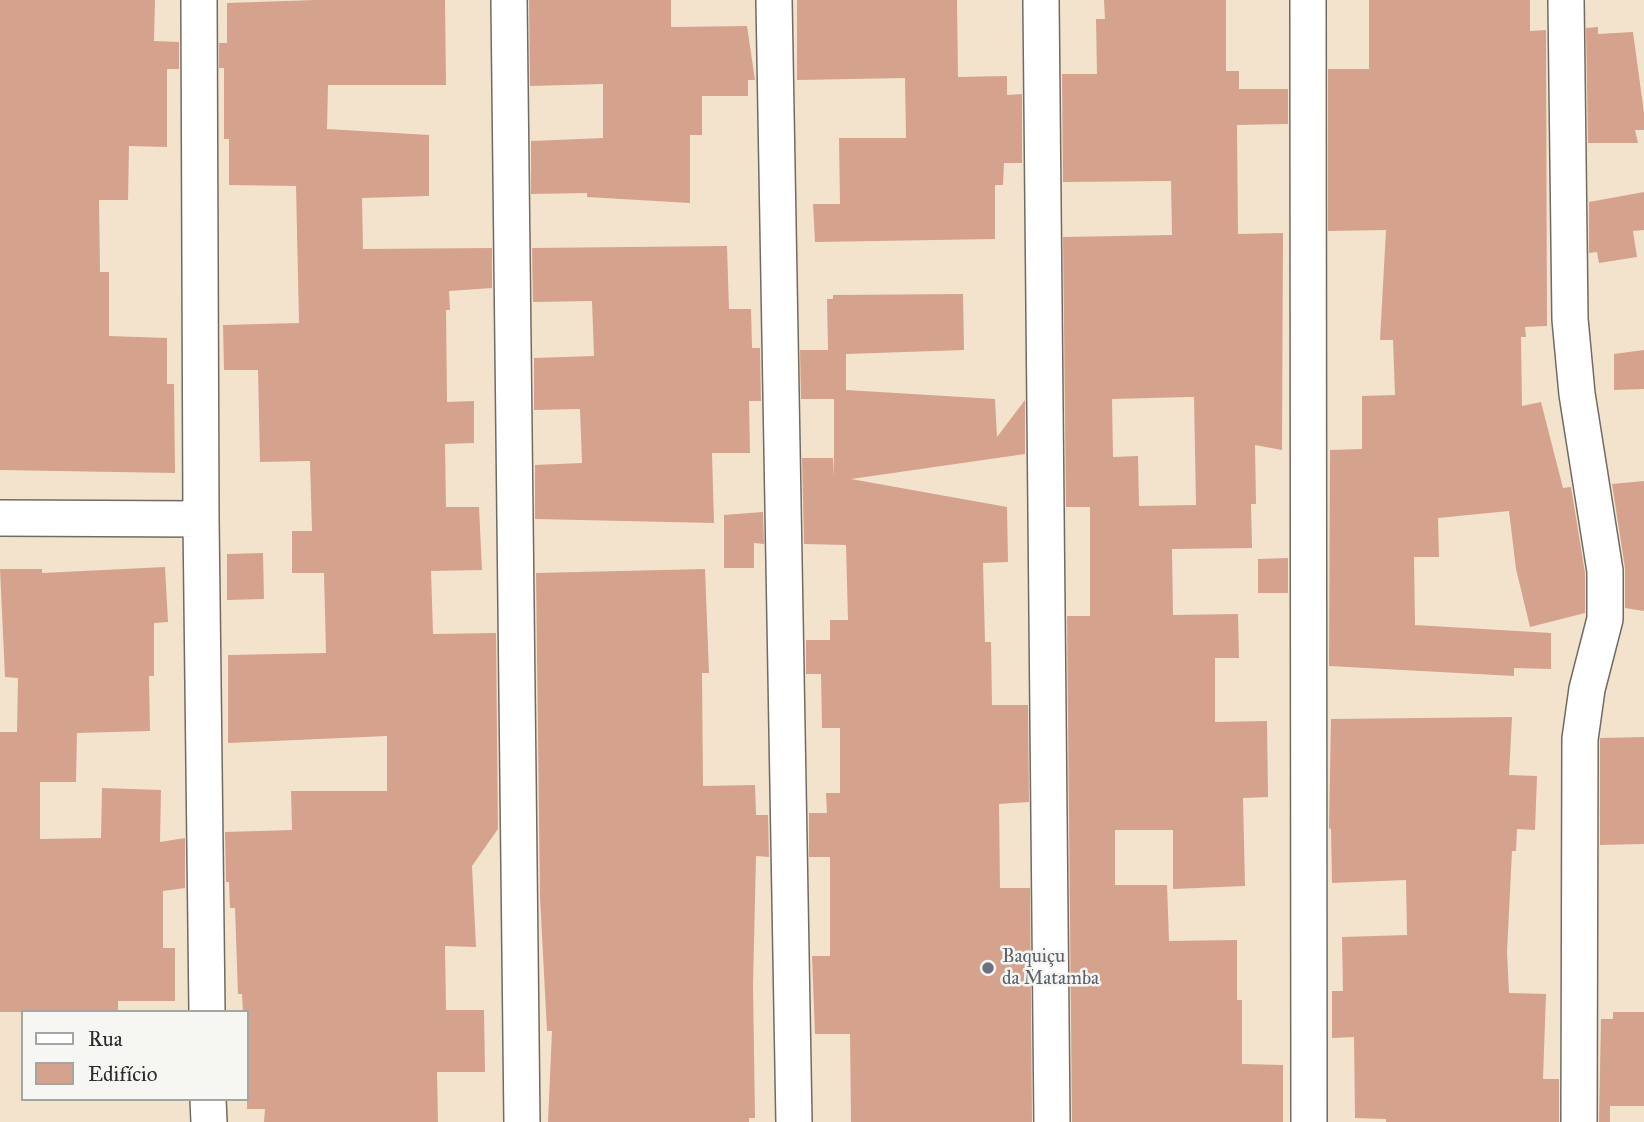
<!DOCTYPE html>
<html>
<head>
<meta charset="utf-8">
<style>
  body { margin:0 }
  #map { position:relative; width:1644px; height:1122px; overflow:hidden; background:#f3e3cd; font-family:"IM FELL Great Primer",serif }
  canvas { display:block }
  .legend { position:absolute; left:21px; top:1010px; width:228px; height:91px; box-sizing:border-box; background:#f6f6f2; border:2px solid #a5a5a2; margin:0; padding:9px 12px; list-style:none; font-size:21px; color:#2b2b2b }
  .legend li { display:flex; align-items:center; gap:14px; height:35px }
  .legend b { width:35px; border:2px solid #a5a5a2 }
</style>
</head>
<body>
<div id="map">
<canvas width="1644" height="1122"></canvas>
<ul class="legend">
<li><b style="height:9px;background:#fff"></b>Rua</li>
<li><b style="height:19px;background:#d5a28e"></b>Edifício</li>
</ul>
</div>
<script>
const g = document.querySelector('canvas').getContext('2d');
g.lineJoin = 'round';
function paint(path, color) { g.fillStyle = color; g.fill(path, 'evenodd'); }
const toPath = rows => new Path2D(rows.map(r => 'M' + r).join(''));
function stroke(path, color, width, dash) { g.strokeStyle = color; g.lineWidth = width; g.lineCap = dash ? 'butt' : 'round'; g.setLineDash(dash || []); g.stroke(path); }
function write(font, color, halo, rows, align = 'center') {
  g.font = font + ' "IM FELL Great Primer",serif'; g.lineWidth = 5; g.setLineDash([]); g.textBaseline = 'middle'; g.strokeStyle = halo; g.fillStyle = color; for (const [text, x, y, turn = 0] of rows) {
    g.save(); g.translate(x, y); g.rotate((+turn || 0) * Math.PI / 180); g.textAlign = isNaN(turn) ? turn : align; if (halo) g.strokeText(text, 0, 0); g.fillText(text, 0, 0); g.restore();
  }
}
paint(toPath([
  [0,0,155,0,154,41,179,42,179,69,167,69,167,147,129,146,128,200,99,200,100,272,109,272,109,336,167,338,167,384,174,384,175,473,0,470],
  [316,0,445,0,446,85,328,85,327,129,429,135,429,196,362,198,363,249,492,248,492,288,449,291,450,310,446,310,447,402,474,401,474,443,445,444,446,507,479,507,482,570,431,571,433,634,496,633,498,829,472,866,476,947,445,946,446,1010,484,1010,485,1072,437,1072,438,1122,264,1122,265,1109,247,1109,247,1012,243,1012,242,994,238,994,235,908,230,908,229,882,226,882,225,832,292,830,291,791,387,791,387,736,228,743,228,655,326,653,324,573,292,573,292,531,312,531,310,461,260,462,258,370,224,370,223,325,299,323,296,186,229,185,229,139,224,139,224,68,219,68,219,43,227,43,227,3],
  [529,0,671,0,671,27,747,26,755,80,748,80,748,96,702,96,702,135,690,135,690,203,587,197,587,193,531,194,531,141,603,138,603,84,530,86],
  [797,0,957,0,958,77,1007,76,1007,95,1022,94,1022,163,1004,163,1003,185,995,185,995,239,815,242,813,204,840,204,839,138,906,138,905,78,797,80],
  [1104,0,1226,0,1226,71,1239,71,1239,89,1288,89,1288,124,1237,125,1238,234,1283,233,1282,450,1255,445,1256,504,1251,504,1252,548,1172,549,1173,615,1238,614,1239,658,1215,658,1215,722,1267,721,1268,797,1243,798,1245,886,1173,889,1173,830,1115,830,1115,885,1167,885,1169,941,1237,940,1237,1000,1242,1000,1242,1064,1283,1065,1283,1122,1072,1122,1067,616,1090,616,1090,507,1066,507,1063,237,1172,235,1171,181,1063,182,1062,74,1097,74,1096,19,1105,19],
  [1189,397,1194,397,1196,505,1139,506,1138,456,1113,457,1112,399],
  [1369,0,1530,0,1530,31,1546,30,1547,326,1525,327,1526,337,1521,337,1522,406,1541,402,1563,488,1571,487,1585,573,1585,613,1530,627,1516,569,1509,511,1438,518,1439,557,1414,557,1415,625,1551,633,1551,669,1514,668,1514,676,1329,666,1330,450,1362,449,1362,396,1395,395,1393,340,1380,340,1386,230,1328,231,1328,69,1369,69],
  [1598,27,1598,34,1633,32,1644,113,1644,130,1635,130,1638,143,1588,143,1586,28],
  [1644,192,1644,230,1633,231,1637,257,1599,263,1597,252,1589,253,1589,202],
  [727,246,729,309,751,309,752,348,760,348,761,401,749,401,750,453,712,453,714,523,535,519,535,465,582,463,580,409,534,410,534,358,594,356,592,301,533,302,532,248],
  [963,294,964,350,846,354,846,390,995,399,997,437,1025,400,1025,454,851,479,1007,507,1008,562,983,563,985,642,991,642,992,705,1028,705,1029,802,999,804,1000,888,1030,888,1032,1122,851,1122,850,1034,815,1034,812,956,830,956,830,857,809,857,809,813,827,813,826,793,840,793,840,728,822,728,821,674,806,674,806,640,830,640,830,620,848,620,846,545,804,544,802,458,833,458,834,476,834,399,801,399,800,350,828,350,827,299,833,299,833,295],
  [1644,350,1644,389,1614,390,1614,354],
  [1644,481,1644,611,1625,608,1625,568,1612,484],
  [763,512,764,544,754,543,754,568,724,568,724,515],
  [263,553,264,599,227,600,227,554],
  [1288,558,1288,593,1258,593,1258,559],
  [165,567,168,622,154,623,154,676,149,676,150,731,77,733,76,782,40,782,40,839,101,838,102,788,161,790,160,842,185,838,185,888,163,891,163,948,175,948,175,1001,118,1001,118,1012,0,1012,0,732,17,732,18,678,5,677,0,569,42,569,42,573],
  [705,569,709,673,702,673,703,786,755,785,756,815,768,815,769,857,756,856,753,985,755,1118,749,1118,749,1122,548,1122,552,1031,547,1031,540,897,536,573],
  [1512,717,1509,775,1537,776,1535,830,1517,829,1516,851,1512,851,1507,952,1509,993,1546,994,1543,1079,1559,1079,1559,1122,1386,1122,1386,1119,1355,1118,1354,1037,1332,1038,1332,991,1343,991,1342,937,1407,935,1406,880,1332,883,1331,829,1329,828,1331,719],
  [1644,737,1644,844,1600,845,1600,738],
  [1613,1012,1644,1012,1644,1106,1610,1106,1610,1122,1599,1122,1601,1019,1613,1019]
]), '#d5a28e');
const street = toPath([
  [509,0,522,1122],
  [774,0,794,1122],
  [1041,0,1052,1122],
  [1308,0,1309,1122],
  [1566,0,1570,319,1577,394,1605,571,1605,619,1587,689,1580,739,1579,1122],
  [0,518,201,519,199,0],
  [201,519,207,1012],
  [208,1099,209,1122]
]);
stroke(street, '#716b64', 38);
stroke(street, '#fff', 35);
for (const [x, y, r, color] of [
  [988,968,7,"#6b7280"]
]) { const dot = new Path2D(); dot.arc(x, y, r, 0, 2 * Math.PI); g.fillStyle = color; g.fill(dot); stroke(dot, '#f6f6f2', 2.5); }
write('19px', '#5b616d', '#f6f6f2', [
  ["Baquiçu",1002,957],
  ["da Matamba",1002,979]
], 'left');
</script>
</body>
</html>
